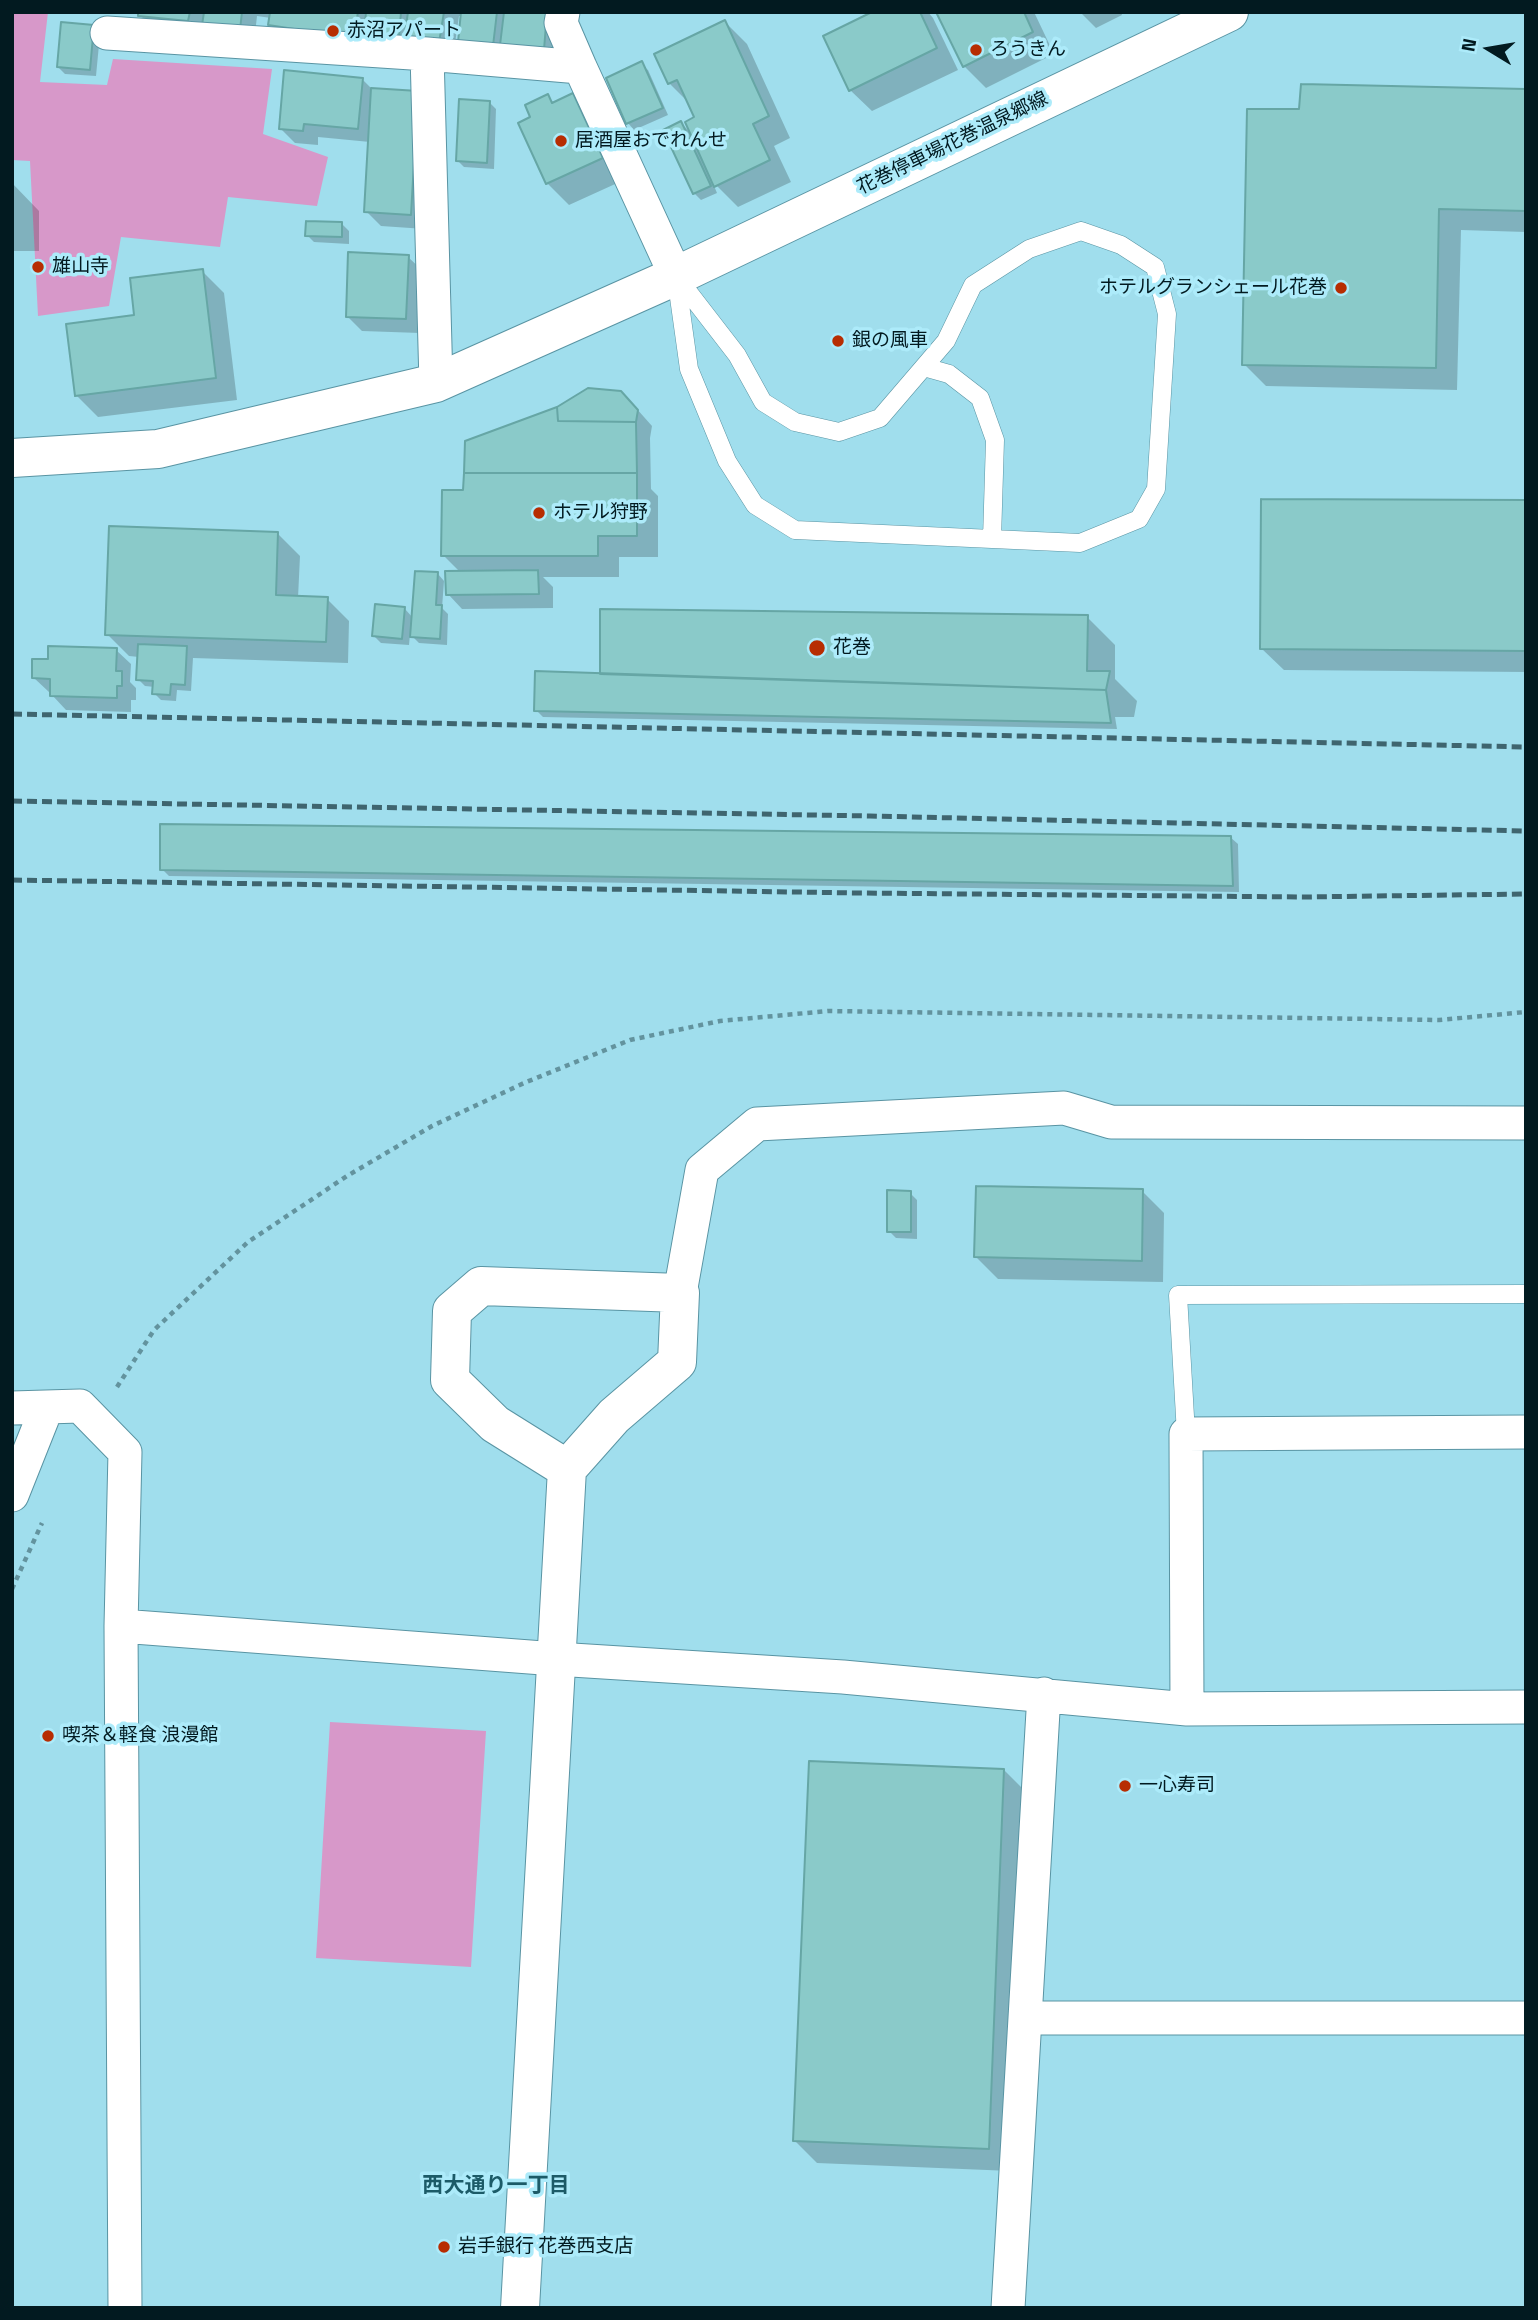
<!DOCTYPE html>
<html>
<head>
<meta charset="utf-8">
<style>
  body { margin:0 }
  #map { position:relative; width:1538px; height:2320px; overflow:hidden; background:#a0deed; font-family:"Titillium Web",sans-serif }
  canvas { display:block }
  .frame { position:absolute; inset:0; border:14px solid #021a20; pointer-events:none }
  .north { position:absolute; left:1454px; top:14px; width:70px; height:70px; -webkit-text-stroke:5px #adebfa; paint-order:stroke; rotate:281deg; font-size:19px; font-weight:700; line-height:28px; text-align:center; color:#021a20 }
  .north::after { content:''; display:block; margin:auto; width:24px; height:32px; background:#021a20; clip-path:polygon(50% 0,100% 100%,50% 72%,0 100%) }
</style>
</head>
<body>
<div id="map">
<canvas width="1538" height="2320"></canvas>
<div class="frame"></div>
<div class="north">N</div>
</div>
<script>
const g = document.querySelector('canvas').getContext('2d');
g.lineJoin = 'round';
function paint(path, color) { g.fillStyle = color; g.fill(path, 'evenodd'); }
const toPath = rows => new Path2D(rows.map(r => 'M' + r).join(''));
function stroke(path, color, width, dash) { g.strokeStyle = color; g.lineWidth = width; g.lineCap = dash ? 'butt' : 'round'; g.setLineDash(dash || []); g.stroke(path); }
function write(font, color, halo, rows, align = 'center') {
  g.font = font + ' "Titillium Web","Noto Sans JP",sans-serif'; g.lineWidth = 7; g.setLineDash([]); g.textBaseline = 'middle'; g.strokeStyle = halo; g.fillStyle = color; for (const [text, x, y, turn = 0] of rows) {
    g.save(); g.translate(x, y); g.rotate((+turn || 0) * Math.PI / 180); g.textAlign = isNaN(turn) ? turn : align; if (halo) g.strokeText(text, 0, 0); g.fillText(text, 0, 0); g.restore();
  }
}
paint(toPath([
  [12,12,48,12,40,82,107,85,113,59,272,69,263,134,328,157,317,206,228,197,220,247,121,237,109,306,38,316,30,161,12,160],
  [330,1722,486,1731,471,1967,316,1958]
]), '#d798c9');
paint(toPath([
  [140,12,458,12,462,16,459,16,453,57,285,39,270,24,271,18,257,16,254,43,155,30,140,15],
  [463,12,563,12,558,64,507,60],
  [876,12,928,12,933,18,958,70,872,111,850,90],
  [938,12,1034,12,1054,54,986,88,964,66],
  [1080,12,1121,12,1122,15,1096,28],
  [725,22,747,44,790,138,774,146,791,182,738,207,712,181,717,193,701,200,694,193,681,123,692,134,697,118,690,104,669,83,656,55],
  [100,34,96,76,65,74,58,67],
  [641,64,648,70,668,115,634,130,628,123],
  [362,79,373,90,417,92,425,229,381,226,366,211,370,142,318,137,318,145,295,143,280,128],
  [1526,91,1526,232,1461,230,1457,390,1266,386,1244,364,1301,111],
  [573,95,595,117,624,180,569,205,547,183,533,118,547,96,555,104],
  [489,102,496,109,494,169,464,167,457,160],
  [12,183,39,211,39,251,12,251],
  [342,224,349,231,349,244,314,242,307,235],
  [408,257,423,271,420,333,362,331,347,316],
  [202,271,224,293,237,400,98,417,76,395,136,316],
  [636,408,652,426,650,438,651,489,658,496,658,557,619,557,619,577,543,577,553,587,553,608,462,609,448,594,461,573,443,555,465,492],
  [1526,502,1526,672,1284,670,1262,649],
  [278,534,300,556,298,598,327,599,349,621,348,663,193,658,191,691,177,690,176,701,161,700,154,693,155,687,145,686,138,679,139,657,129,656,107,634],
  [438,574,444,581,442,608,448,614,447,645,419,643,410,634,409,645,381,643,374,636,405,609,413,618],
  [1087,617,1115,645,1115,679,1137,701,1134,717,1115,717,1117,729,543,717,536,710,601,675],
  [116,650,131,664,130,682,136,688,136,700,131,700,131,712,66,710,52,695,52,692,49,692,34,678],
  [1230,837,1238,844,1239,892,169,876,162,869],
  [1142,1191,1164,1213,1163,1282,998,1279,976,1257],
  [910,1193,917,1200,917,1239,896,1238,889,1231],
  [1004,1770,1026,1792,1011,2171,817,2163,795,2141]
]), '#0003');
const building = toPath([
  [138,12,190,12,188,21,138,16,138,12],
  [204,12,242,12,240,30,202,25,204,12],
  [270,12,358,12,354,38,268,25,270,12],
  [366,12,401,12,399,38,364,35,366,12],
  [408,12,444,12,439,43,404,39,408,12],
  [461,12,497,12,493,46,458,42,461,12],
  [504,12,547,12,544,50,500,45,504,12],
  [872,12,920,12,937,48,849,91,823,36,872,12],
  [936,12,1024,12,1033,32,963,67,936,12],
  [725,20,769,116,753,124,770,160,714,187,685,122,694,117,677,80,668,84,654,54,725,20],
  [61,22,94,25,90,70,57,67,61,22],
  [642,61,663,108,626,124,606,78,642,61],
  [284,70,363,78,358,129,304,124,303,131,279,129,284,70],
  [1301,84,1526,89,1526,211,1439,209,1436,368,1242,365,1247,109,1299,109,1301,84],
  [371,88,418,91,411,215,364,212,371,88],
  [573,93,603,158,546,184,518,123,530,117,525,105,548,94,552,103,573,93],
  [459,99,490,101,487,163,456,161,459,99],
  [681,121,711,186,693,194,663,130,681,121],
  [306,221,342,222,342,237,305,236,306,221],
  [348,252,409,255,406,319,346,317,348,252],
  [203,269,216,378,75,396,66,324,134,315,130,278,203,269],
  [588,388,621,391,638,410,636,422,558,421,557,407,588,388],
  [557,407,558,421,636,422,637,473,464,473,465,441,557,407],
  [464,473,637,473,637,536,598,536,598,556,441,556,442,490,463,490,464,473],
  [1261,499,1526,500,1526,651,1260,649,1261,499],
  [109,526,278,532,276,595,328,597,326,642,105,635,109,526],
  [538,570,539,594,446,595,445,571,538,570],
  [415,571,438,572,436,605,442,605,440,639,410,637,415,571],
  [375,604,405,607,402,639,372,636,375,604],
  [600,609,1088,615,1087,671,1110,671,1106,690,600,674,600,609],
  [138,644,187,646,185,685,171,684,170,695,152,694,153,681,136,680,138,644],
  [48,646,117,648,116,671,122,671,122,686,117,686,117,698,50,696,50,679,32,678,32,659,48,659,48,646],
  [535,671,1106,690,1111,723,534,711,535,671],
  [160,824,1231,836,1233,886,160,870,160,824],
  [976,1186,1143,1189,1142,1261,974,1257,976,1186],
  [887,1190,911,1191,911,1232,887,1232,887,1190],
  [809,1761,1004,1769,989,2149,793,2141,809,1761]
]);
paint(building, '#8acac9');
stroke(building, '#66a6a5', 2);
const lane = toPath([
  [1081,231,1121,245,1155,267,1167,314,1156,489,1139,519,1080,543,795,530,755,505,727,461,689,369,676,276,737,355,763,402,795,422,839,432,880,418,946,341,973,285,1029,249,1081,231],
  [924,367,949,374,980,398,995,440,992,539],
  [1186,1434,1178,1295,1526,1294]
]);
const street = toPath([
  [563,12,561,23,580,67,676,276],
  [107,33,427,54,580,67],
  [427,54,436,383],
  [680,1293,702,1170,757,1124,1064,1108,1111,1122,1526,1123],
  [12,1408,80,1406,125,1452,121,1626,125,2308],
  [12,1495,47,1407],
  [121,1626,556,1659,843,1677,1187,1709,1526,1707],
  [1187,1709,1186,1434,1526,1432],
  [1025,2018,1526,2018],
  [1008,2308,1044,1694]
]);
const secondary = toPath([
  [12,458,158,449,436,383,676,276,1229,12],
  [520,2308,567,1469,614,1416,677,1362,680,1293,481,1286,452,1311,450,1380,495,1424,567,1469]
]);
stroke(lane, '#5994a3', 19);
stroke(street, '#5994a3', 35);
stroke(secondary, '#5994a3', 40);
stroke(toPath([
  [117,1387,154,1330,248,1242,347,1176,432,1126,524,1083,630,1040,720,1021,828,1011,1439,1020,1526,1012],
  [12,1589,42,1523]
]), '#63939e', 4.5, [5, 5]);
stroke(lane, '#fff', 18);
stroke(street, '#fff', 33);
stroke(secondary, '#fff', 38);
stroke(toPath([
  [12,714,1526,747],
  [12,801,870,816,1526,831],
  [12,880,859,893,1303,897,1526,894]
]), '#3f656f', 5, [10, 5]);
for (const [x, y, r, color] of [
  [333,31,7,"#b72d02"],
  [976,50,7,"#b72d02"],
  [561,141,7,"#b72d02"],
  [38,267,7,"#b72d02"],
  [1341,288,7,"#b72d02"],
  [838,341,7,"#b72d02"],
  [539,513,7,"#b72d02"],
  [817,648,9,"#b72d02"],
  [48,1736,7,"#b72d02"],
  [1125,1786,7,"#b72d02"],
  [444,2247,7,"#b72d02"]
]) { const dot = new Path2D(); dot.arc(x, y, r, 0, 2 * Math.PI); g.fillStyle = color; g.fill(dot); stroke(dot, '#adebfa', 2.5); }
write('19px', '#021a20', '#adebfa', [
  ["赤沼アパート",347,31],
  ["ろうきん",990,50],
  ["居酒屋おでれんせ",575,141],
  ["雄山寺",52,267],
  ["ホテルグランシェール花巻",1327,288,"right"],
  ["銀の風車",852,341],
  ["ホテル狩野",553,513],
  ["花巻",833,648],
  ["喫茶＆軽食 浪漫館",62,1736],
  ["一心寿司",1139,1786],
  ["岩手銀行 花巻西支店",458,2247]
], 'left');
write('19px', '#021a20', '#adebfa', [
  ["花巻停車場花巻温泉郷線",953,144,-26]
]);
write('bold 21px', '#1c5b68', '#adebfa', [
  ["西大通り一丁目",496,2187]
]);
</script>
</body>
</html>
